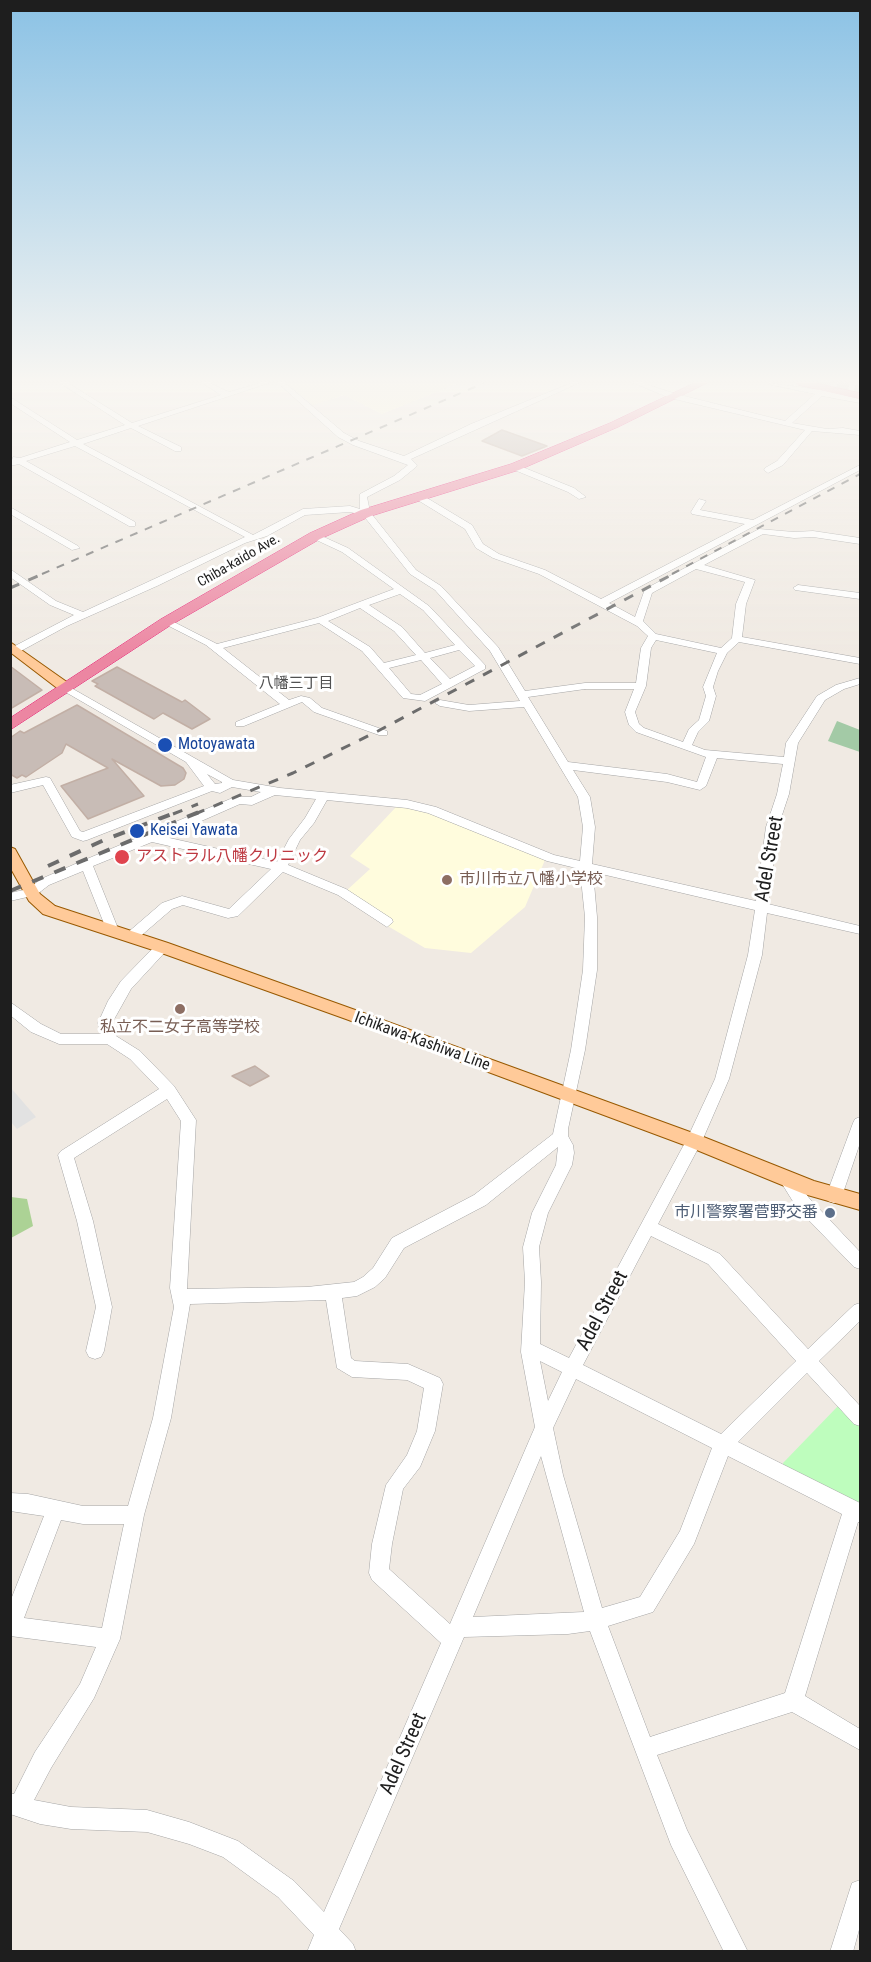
<!DOCTYPE html>
<html>
<head>
<meta charset="utf-8">
<style>
  body { margin:0 }
  #map { position:relative; width:871px; height:1962px; overflow:hidden; background:#f0eae3; font-family:"Roboto Condensed",sans-serif }
  canvas { display:block }
  .frame { position:absolute; inset:0; border:12px solid #1e1e1e; pointer-events:none }
</style>
</head>
<body>
<div id="map">
<canvas width="871" height="1962"></canvas>
<div class="frame"></div>
</div>
<script>
const g = document.querySelector('canvas').getContext('2d');
g.lineJoin = 'round';
function paint(path, color) { g.fillStyle = color; g.fill(path, 'evenodd'); }
const toPath = rows => new Path2D(rows.map(r => 'M' + r).join(''));
function stroke(path, color, width, dash) { g.strokeStyle = color; g.lineWidth = width; g.lineCap = dash ? 'butt' : 'round'; g.setLineDash(dash || []); g.stroke(path); }
function write(font, color, halo, rows, align = 'center') {
  g.font = font + ' "Roboto Condensed","Noto Sans JP",sans-serif'; g.lineWidth = 6; g.setLineDash([]); g.textBaseline = 'middle'; g.strokeStyle = halo; g.fillStyle = color; for (const [text, x, y, turn = 0] of rows) {
    g.save(); g.translate(x, y); g.rotate((+turn || 0) * Math.PI / 180); g.textAlign = isNaN(turn) ? turn : align; if (halo) g.strokeText(text, 0, 0); g.fillText(text, 0, 0); g.restore();
  }
}
paint(toPath([
  [285,383,458,383,382,414,344,395,313,405],
  [397,806,436,815,545,860,525,907,471,953,425,948,386,925,346,891,370,869,350,856]
]), '#fffcdd');
paint(toPath([
  [11,1197,27,1199,33,1226,11,1238]
]), '#acd295');
paint(toPath([
  [837,721,860,730,860,752,828,741]
]), '#a3caa6');
paint(toPath([
  [838,1406,845,1406,860,1424,860,1505,784,1467,783,1463]
]), '#befdbd');
paint(toPath([
  [11,1088,36,1117,17,1129,11,1122]
]), '#e2e2e2');
const building = toPath([
  [502,430,547,446,522,456,482,441,502,430],
  [10,666,42,690,10,709,10,666],
  [117,667,182,702,185,700,210,719,192,729,163,713,154,719,95,686,98,684,92,681,117,667],
  [77,705,183,768,186,773,184,779,175,785,161,786,112,759,144,796,88,819,61,786,108,768,66,744,62,753,26,777,22,775,17,778,10,774,10,738,20,731,24,733,77,705],
  [255,1066,269,1076,250,1086,232,1076,255,1066]
]);
paint(building, '#c8bcb6');
stroke(building, '#c2afa5', 1.5);
stroke(toPath([
  [819,383,860,392]
]), '#c6c1bc', 12, [12, 6]);
const minor = toPath([
  [60,383,68,383,132,423,221,395,202,383,210,383,229,392,260,383,269,383,138,426,181,447,181,451,175,451,131,428,83,444,253,535,303,509,350,506,360,509,360,494,394,476,408,465,353,445,338,437,278,383,285,383,344,433,359,441,404,456,471,424,571,383,579,383,411,459,417,465,416,467,400,480,367,497,370,512,416,570,441,586,498,647,525,691,585,683,636,683,641,648,648,636,637,626,539,574,493,558,476,548,465,529,416,499,416,495,422,495,472,525,483,544,499,554,545,570,601,599,745,524,692,514,691,512,699,499,706,501,700,510,753,520,860,465,860,470,609,603,635,617,645,589,759,529,794,532,813,531,860,538,860,544,813,537,794,538,763,534,704,565,755,580,746,604,742,637,860,658,860,664,739,642,727,653,718,671,713,687,716,696,709,721,698,732,692,745,705,750,784,757,786,743,817,696,836,685,860,678,860,684,844,689,825,700,798,743,789,794,778,827,768,904,860,926,860,934,767,913,762,955,729,1079,702,1141,658,1224,720,1254,808,1349,854,1305,860,1303,860,1321,819,1361,860,1406,860,1426,854,1424,807,1373,738,1442,860,1503,860,1522,858,1522,805,1696,860,1729,860,1750,792,1712,657,1755,687,1830,748,1952,724,1952,671,1845,590,1631,568,1634,464,1637,339,1929,353,1944,356,1952,307,1952,314,1935,278,1897,223,1857,189,1844,147,1832,71,1829,40,1824,10,1814,10,1794,14,1794,35,1752,80,1684,96,1647,10,1636,10,1602,44,1516,10,1511,10,1493,28,1494,83,1506,128,1506,153,1418,174,1307,170,1288,181,1121,167,1099,74,1158,93,1221,112,1307,104,1351,101,1357,95,1359,89,1357,86,1351,96,1307,77,1221,58,1155,61,1151,159,1089,130,1059,107,1044,59,1044,31,1032,10,1015,10,1002,41,1024,61,1034,101,1034,98,1023,108,1001,121,981,157,944,167,944,169,947,167,950,131,989,112,1023,116,1036,140,1051,174,1086,196,1120,187,1289,307,1287,354,1282,363,1277,373,1268,392,1238,474,1195,553,1134,571,1050,583,970,585,917,580,869,547,861,428,813,407,808,327,800,314,823,300,840,288,865,346,889,392,919,393,922,387,927,338,895,283,872,238,916,228,918,183,905,172,909,136,940,126,940,124,937,126,934,162,903,182,896,229,909,271,869,152,842,93,866,119,931,118,934,108,934,107,931,83,871,49,885,36,895,10,901,10,893,28,889,41,879,82,861,235,797,251,797,261,792,232,787,220,793,212,791,87,840,83,841,72,837,43,785,10,793,10,785,46,777,50,778,80,831,83,832,204,786,186,762,62,690,61,688,66,685,233,780,280,788,407,800,436,807,554,855,580,861,583,827,578,797,524,707,469,711,440,706,435,703,440,700,469,705,520,701,490,651,435,590,410,574,363,515,350,512,305,515,267,536,245,543,157,586,67,626,19,652,11,652,11,648,74,615,50,605,10,577,10,569,56,601,83,612,245,537,75,446,26,461,135,522,135,526,129,526,19,464,10,466,13,457,20,458,70,442,10,403,10,397,77,440,125,425,60,383],
  [696,569,745,582,736,604,732,638,721,648,656,634,643,621,652,593,696,569],
  [656,640,717,653,703,687,706,696,699,720,689,729,683,742,644,728,639,724,635,712,646,686,651,648,656,640],
  [585,689,634,689,625,712,629,725,636,732,706,757,697,782,667,774,568,762,528,697,585,689],
  [717,758,783,764,777,794,766,827,756,901,592,864,595,827,590,797,573,770,667,782,700,790,706,786,717,758],
  [207,774,222,782,222,783,215,784,207,774],
  [275,795,316,799,305,818,289,839,277,862,165,837,240,804,252,805,275,795],
  [593,872,755,910,748,955,715,1079,687,1139,569,1358,540,1344,541,1282,539,1247,548,1213,572,1165,574,1153,573,1145,568,1136,568,1129,585,1050,597,970,597,917,593,872],
  [558,1147,556,1165,532,1213,523,1247,525,1282,521,1352,535,1427,450,1624,389,1569,392,1544,403,1489,420,1467,435,1431,443,1384,440,1378,408,1364,355,1361,351,1358,342,1298,357,1296,375,1287,385,1278,404,1248,486,1205,558,1147],
  [651,1236,708,1264,796,1361,721,1434,583,1365,651,1236],
  [326,1300,337,1368,352,1377,407,1380,424,1388,417,1431,407,1455,386,1485,372,1544,369,1573,372,1580,441,1643,324,1912,294,1881,238,1841,189,1822,147,1810,71,1807,34,1800,51,1768,94,1698,120,1639,144,1515,171,1418,190,1304,326,1300],
  [540,1361,562,1372,548,1401,540,1361],
  [576,1379,712,1448,680,1531,640,1597,602,1608,563,1475,553,1428,576,1379],
  [541,1456,584,1612,473,1617,541,1456],
  [728,1456,842,1514,785,1693,650,1737,608,1626,653,1612,694,1544,728,1456],
  [61,1520,83,1524,124,1524,102,1628,24,1618,61,1520],
  [633,383,643,383,676,394,785,421,815,394,772,385,769,383,822,390,860,399,860,403,822,396,792,423,827,429,843,428,860,431,860,435,812,431,783,465,768,473,764,470,765,468,777,461,805,430,670,398,633,383],
  [515,464,574,488,586,497,579,499,568,492,512,469,511,467,515,464],
  [10,507,78,546,80,548,72,550,10,514,10,507],
  [315,533,348,548,429,606,485,665,485,669,425,701,403,698,362,651,319,623,223,648,289,700,301,696,310,698,322,708,387,731,387,735,379,735,314,712,302,702,244,726,236,726,236,722,280,704,206,645,161,622,162,620,170,620,217,644,317,618,394,589,342,552,312,538,310,536,315,533],
  [400,594,423,610,455,645,425,653,402,627,369,605,400,594],
  [360,608,394,631,416,655,384,663,370,647,328,621,360,608],
  [459,650,475,666,450,679,430,658,459,650],
  [421,660,442,684,420,695,411,694,389,668,421,660],
  [798,585,860,593,860,599,795,590,793,588,798,585],
  [860,1117,860,1143,842,1196,840,1201,834,1203,828,1201,826,1196,853,1123,855,1119,860,1117],
  [787,1173,792,1174,809,1198,860,1252,860,1269,854,1267,797,1208,779,1179,782,1174,787,1173],
  [860,1880,860,1926,853,1952,830,1952,852,1883,860,1880]
]);
const major = toPath([
  [10,642,71,685,72,688,71,691,61,691,10,652,10,642],
  [10,847,15,849,40,894,55,906,168,943,358,1011,701,1136,814,1181,860,1194,860,1210,804,1194,687,1146,346,1019,156,951,43,914,29,901,10,867,10,847]
]);
const highway = toPath([
  [694,383,707,383,618,427,519,470,371,516,320,539,171,625,10,730,10,718,161,619,310,533,361,510,511,464,610,423,694,383],
  [797,383,815,383,860,393,860,399,798,385,797,383]
]);
stroke(minor, '#a5a5a5', 1);
stroke(major, '#985900', 2);
stroke(highway, '#e51970', 1);
paint(minor, '#fff');
paint(major, '#ffca99');
paint(highway, '#ec86a2');
stroke(toPath([
  [42,574,484,383],
  [672,574,860,474]
]), '#6c6c6c', 2, [8, 8]);
stroke(toPath([
  [10,588,45,573],
  [173,814,198,804],
  [195,814,293,773,378,731,675,573]
]), '#6c6c6c', 3, [10, 10]);
stroke(toPath([
  [48,866,104,840,177,812],
  [10,891,199,812]
]), '#6c6c6c', 4, [12, 12]);
const sky = g.createLinearGradient(0, 0, 0, 657);
sky.addColorStop(0, '#8bc2e5');
sky.addColorStop(0.58, '#f8f6f2');
sky.addColorStop(1, '#f8f6f200');
g.fillStyle = sky;
g.fillRect(0, 0, 871, 657);
for (const [x, y, r, color] of [
  [165,745,8,"#1a4fb4"],
  [137,831,8,"#1a4fb4"],
  [122,857,8,"#e0444e"],
  [447,880,6,"#8d6e63"],
  [180,1009,6,"#8d6e63"],
  [830,1213,6,"#5c6f8a"]
]) { const dot = new Path2D(); dot.arc(x, y, r, 0, 2 * Math.PI); g.fillStyle = color; g.fill(dot); stroke(dot, '#fff', 2); }
write('14px', '#1e1e1e', '#fff', [
  ["Chiba-kaido Ave.",239,561,-30]
]);
write('15px', '#515151', '#fff', [
  ["八幡三丁目",296,684]
]);
write('16px', '#164399', '#fff', [
  ["Motoyawata",178,745],
  ["Keisei Yawata",150,831]
], 'left');
write('16px', '#be3a42', '#fff', [
  ["アストラル八幡クリニック",136,857]
], 'left');
write('16px', '#785e54', '#fff', [
  ["市川市立八幡小学校",459,880],
  ["私立不二女子高等学校",180,1028,"center"]
], 'left');
write('16px', '#1e1e1e', '#fff', [
  ["Ichikawa-Kashiwa Line",422,1042,20]
]);
write('16px', '#4e5e75', '#fff', [
  ["市川警察署菅野交番",818,1213]
], 'right');
write('20px', '#1e1e1e', '#fff', [
  ["Adel Street",770,859,-80],
  ["Adel Street",603,1311,-62],
  ["Adel Street",404,1754,-66]
]);
</script>
</body>
</html>
